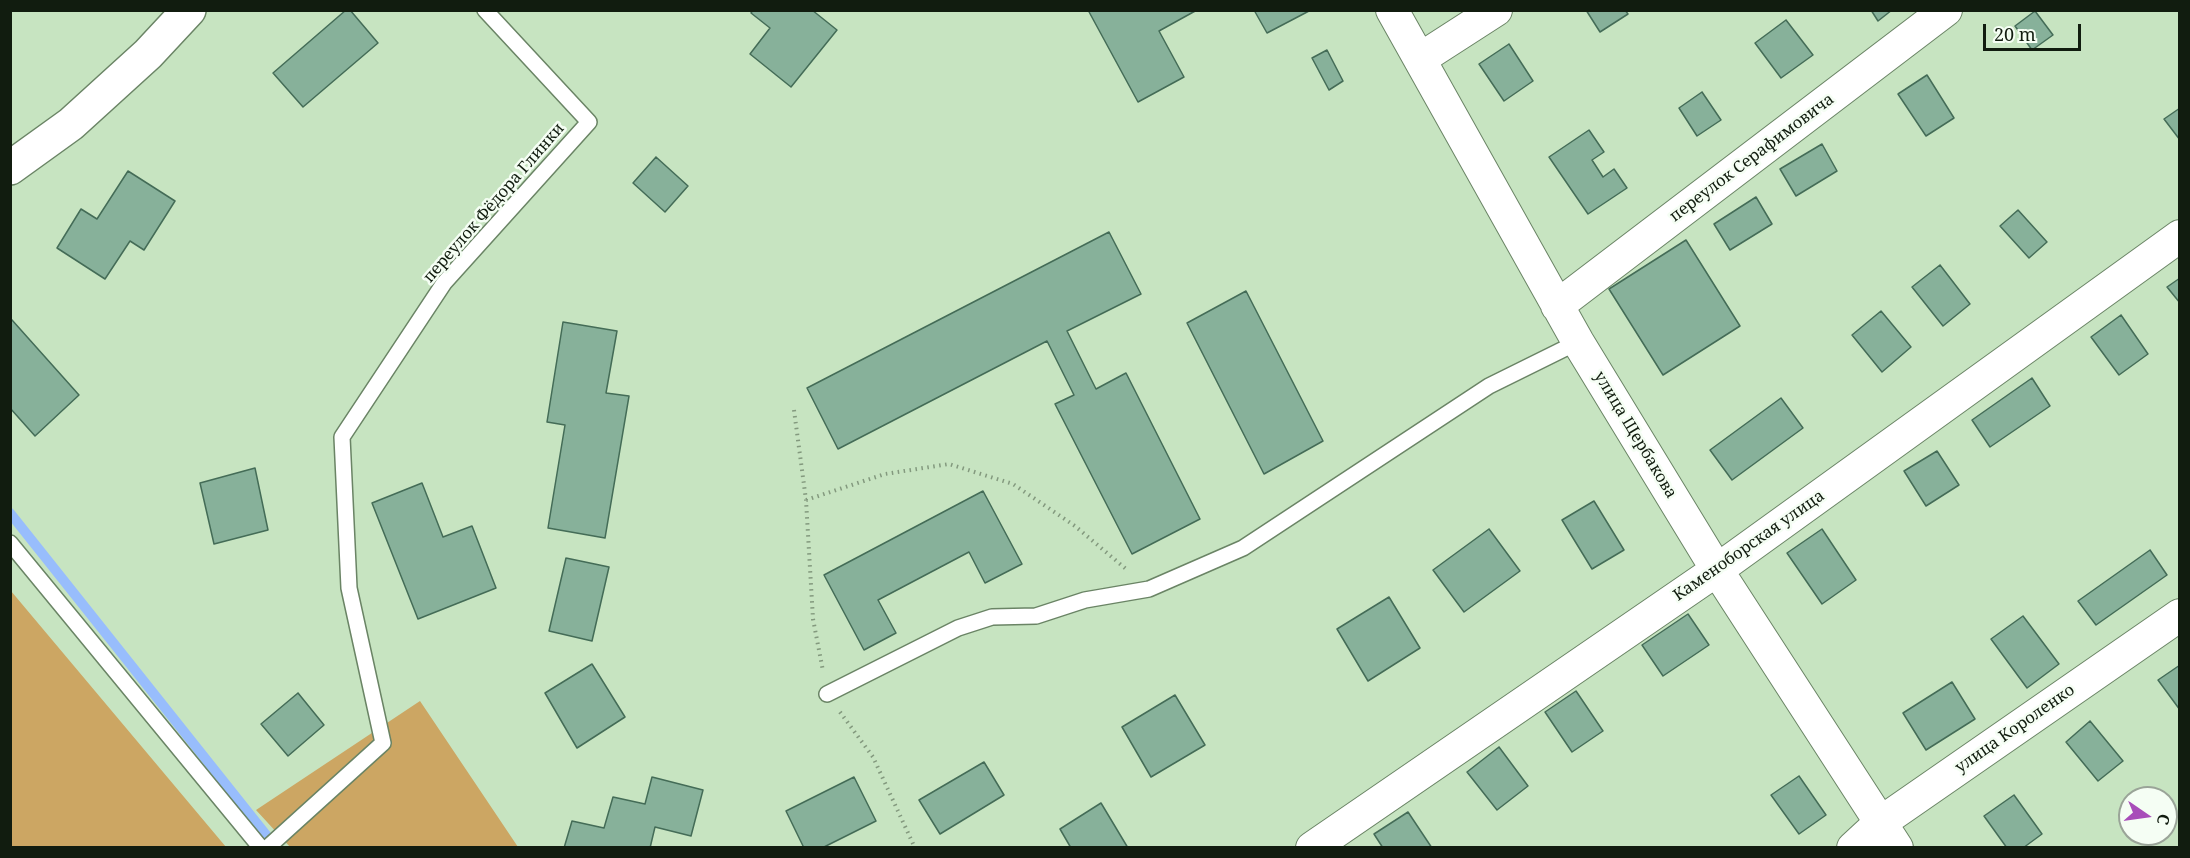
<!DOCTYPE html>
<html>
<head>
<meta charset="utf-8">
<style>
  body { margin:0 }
  #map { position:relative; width:2190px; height:858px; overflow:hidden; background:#c7e4c1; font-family:"Noto Serif",serif }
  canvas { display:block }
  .frame { position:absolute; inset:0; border:12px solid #111c0f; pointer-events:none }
  .north { position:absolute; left:2118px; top:786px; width:60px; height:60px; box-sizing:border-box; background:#f5fef4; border:2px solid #9aa498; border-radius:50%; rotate:103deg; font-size:16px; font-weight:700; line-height:24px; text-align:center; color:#111c0f }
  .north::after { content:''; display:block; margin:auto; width:21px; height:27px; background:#a84db9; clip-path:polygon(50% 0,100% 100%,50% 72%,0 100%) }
  .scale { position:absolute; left:1983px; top:24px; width:98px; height:27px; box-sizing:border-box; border:3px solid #111c0f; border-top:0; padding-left:8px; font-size:18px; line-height:21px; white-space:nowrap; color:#111c0f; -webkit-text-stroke:4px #f5fef4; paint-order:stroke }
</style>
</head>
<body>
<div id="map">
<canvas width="2190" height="858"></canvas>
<div class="frame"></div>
<div class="north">С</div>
<div class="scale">20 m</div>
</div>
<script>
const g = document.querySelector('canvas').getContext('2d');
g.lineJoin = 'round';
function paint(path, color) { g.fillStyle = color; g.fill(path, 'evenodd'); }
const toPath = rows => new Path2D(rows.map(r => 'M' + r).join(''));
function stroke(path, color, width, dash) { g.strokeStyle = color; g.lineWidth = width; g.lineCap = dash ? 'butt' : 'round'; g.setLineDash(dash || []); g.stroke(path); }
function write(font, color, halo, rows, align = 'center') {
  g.font = font + ' "Noto Serif",serif'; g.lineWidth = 5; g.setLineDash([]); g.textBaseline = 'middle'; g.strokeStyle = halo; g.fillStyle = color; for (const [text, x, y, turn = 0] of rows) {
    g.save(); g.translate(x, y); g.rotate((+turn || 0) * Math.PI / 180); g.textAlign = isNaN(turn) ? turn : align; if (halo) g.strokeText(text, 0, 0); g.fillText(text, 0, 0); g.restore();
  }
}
paint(toPath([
  [10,591,11,591,226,847,11,847],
  [420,701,518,847,290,847,256,810]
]), '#cca663');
stroke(toPath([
  [10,513,267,836]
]), '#98bdfc', 10);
const building = toPath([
  [346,10,350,10,378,43,303,107,273,73,346,10],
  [753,10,812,10,837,30,791,87,750,54,770,28,751,13,753,10],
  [1088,10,1197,10,1159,31,1184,77,1138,102,1088,10],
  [1254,10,1308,10,1309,11,1267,33,1254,10],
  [1586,10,1625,10,1628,14,1600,32,1586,10],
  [1871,10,1892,10,1878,21,1871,10],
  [2035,11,2053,35,2032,50,2015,26,2035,11],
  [1786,20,1813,55,1781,78,1755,43,1786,20],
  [1509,44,1533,81,1504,101,1479,64,1509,44],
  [1327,50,1343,81,1329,90,1312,58,1327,50],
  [1927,75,1954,118,1926,136,1898,94,1927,75],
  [1702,92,1721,120,1697,136,1679,108,1702,92],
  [2180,108,2180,140,2164,119,2180,108],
  [1589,130,1604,152,1592,160,1603,177,1614,169,1627,188,1588,214,1549,157,1589,130],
  [1822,144,1837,171,1796,196,1780,169,1822,144],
  [656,157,688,186,665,212,633,183,656,157],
  [128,171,175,201,144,250,130,241,105,279,57,248,81,209,97,219,128,171],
  [1756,197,1772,224,1730,250,1714,224,1756,197],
  [2018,210,2047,242,2029,258,2000,226,2018,210],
  [1109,232,1141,294,1067,331,1096,389,1126,373,1200,519,1132,554,1055,404,1074,395,1047,341,838,449,807,388,1109,232],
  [1686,240,1740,326,1663,375,1609,289,1686,240],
  [1940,265,1970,304,1943,326,1912,287,1940,265],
  [2180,278,2180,303,2167,287,2180,278],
  [1246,291,1323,441,1264,474,1187,323,1246,291],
  [1881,311,1911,347,1882,372,1852,335,1881,311],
  [2121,315,2148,354,2119,375,2091,337,2121,315],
  [12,320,79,395,35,436,10,408,10,322,12,320],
  [563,322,617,331,606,393,629,396,605,538,548,528,565,425,547,422,563,322],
  [2032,378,2050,406,1990,447,1972,420,2032,378],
  [1781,398,1803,428,1732,480,1710,450,1781,398],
  [1937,451,1959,485,1926,506,1904,471,1937,451],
  [255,468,268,530,214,544,200,483,255,468],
  [422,483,443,537,472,526,496,588,418,619,372,503,422,483],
  [983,491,1022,564,985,583,969,552,878,600,896,633,864,650,824,575,983,491],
  [1594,501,1624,550,1592,569,1562,520,1594,501],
  [1489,529,1520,571,1464,612,1433,570,1489,529],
  [1822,529,1856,580,1822,604,1787,553,1822,529],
  [2150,550,2167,575,2096,625,2078,601,2150,550],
  [566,558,609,567,592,641,549,631,566,558],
  [1389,597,1420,648,1368,681,1337,629,1389,597],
  [1688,614,1709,645,1663,676,1642,645,1688,614],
  [2023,616,2059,664,2027,688,1991,639,2023,616],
  [592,664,625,717,577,748,545,693,592,664],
  [2180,665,2180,710,2158,680,2180,665],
  [1952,682,1975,719,1926,750,1903,713,1952,682],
  [1576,691,1603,731,1572,752,1545,712,1576,691],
  [298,693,324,725,288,756,261,724,298,693],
  [1175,695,1205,745,1151,777,1122,727,1175,695],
  [2090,721,2123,761,2098,781,2066,742,2090,721],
  [1499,747,1528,786,1497,810,1467,772,1499,747],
  [984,762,1004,795,940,834,919,800,984,762],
  [1799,776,1826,815,1799,834,1771,795,1799,776],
  [652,777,703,790,691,836,655,827,650,848,564,848,572,821,604,828,613,797,645,804,652,777],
  [854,777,876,821,822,848,804,848,786,811,854,777],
  [2014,795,2042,834,2023,848,2007,848,1984,816,2014,795],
  [1101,803,1128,848,1071,848,1060,829,1101,803],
  [1408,812,1432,848,1383,848,1374,834,1408,812]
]);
paint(building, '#87b19a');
stroke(building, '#446c57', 1.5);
const service = toPath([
  [10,543,261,848],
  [827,694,958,628,992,617,1036,616,1085,600,1149,589,1243,548,1489,386,1578,342],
  [267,848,383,743,349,588,342,437,444,283,589,122,485,10]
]);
const minor = toPath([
  [1392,10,1578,342,1717,570,1897,848],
  [1420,59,1496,10],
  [1557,306,1946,10],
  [1312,848,1717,570,2180,236],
  [1853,848,1880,823,2180,615]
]);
const secondary = toPath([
  [10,168,71,124,148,54,189,10]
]);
stroke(service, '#6a8465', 18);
stroke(minor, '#6a8465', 34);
stroke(secondary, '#6a8465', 36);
stroke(toPath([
  [794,410,806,500,813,619,823,671],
  [806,500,885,474,949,464,1013,484,1075,526,1126,569],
  [840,712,873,757,915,848]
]), '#83997e', 4, [1.5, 4.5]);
stroke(service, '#fff', 15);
stroke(minor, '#fff', 32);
stroke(secondary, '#fff', 33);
write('16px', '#111c0f', '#f5fef4', [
  ["переулок Серафимовича",1752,158,-37],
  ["переулок Фёдора Глинки",494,203,-49],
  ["улица Щербакова",1635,435,59],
  ["Каменоборская улица",1749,546,-35],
  ["улица Короленко",2015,729,-35]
]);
</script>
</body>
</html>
